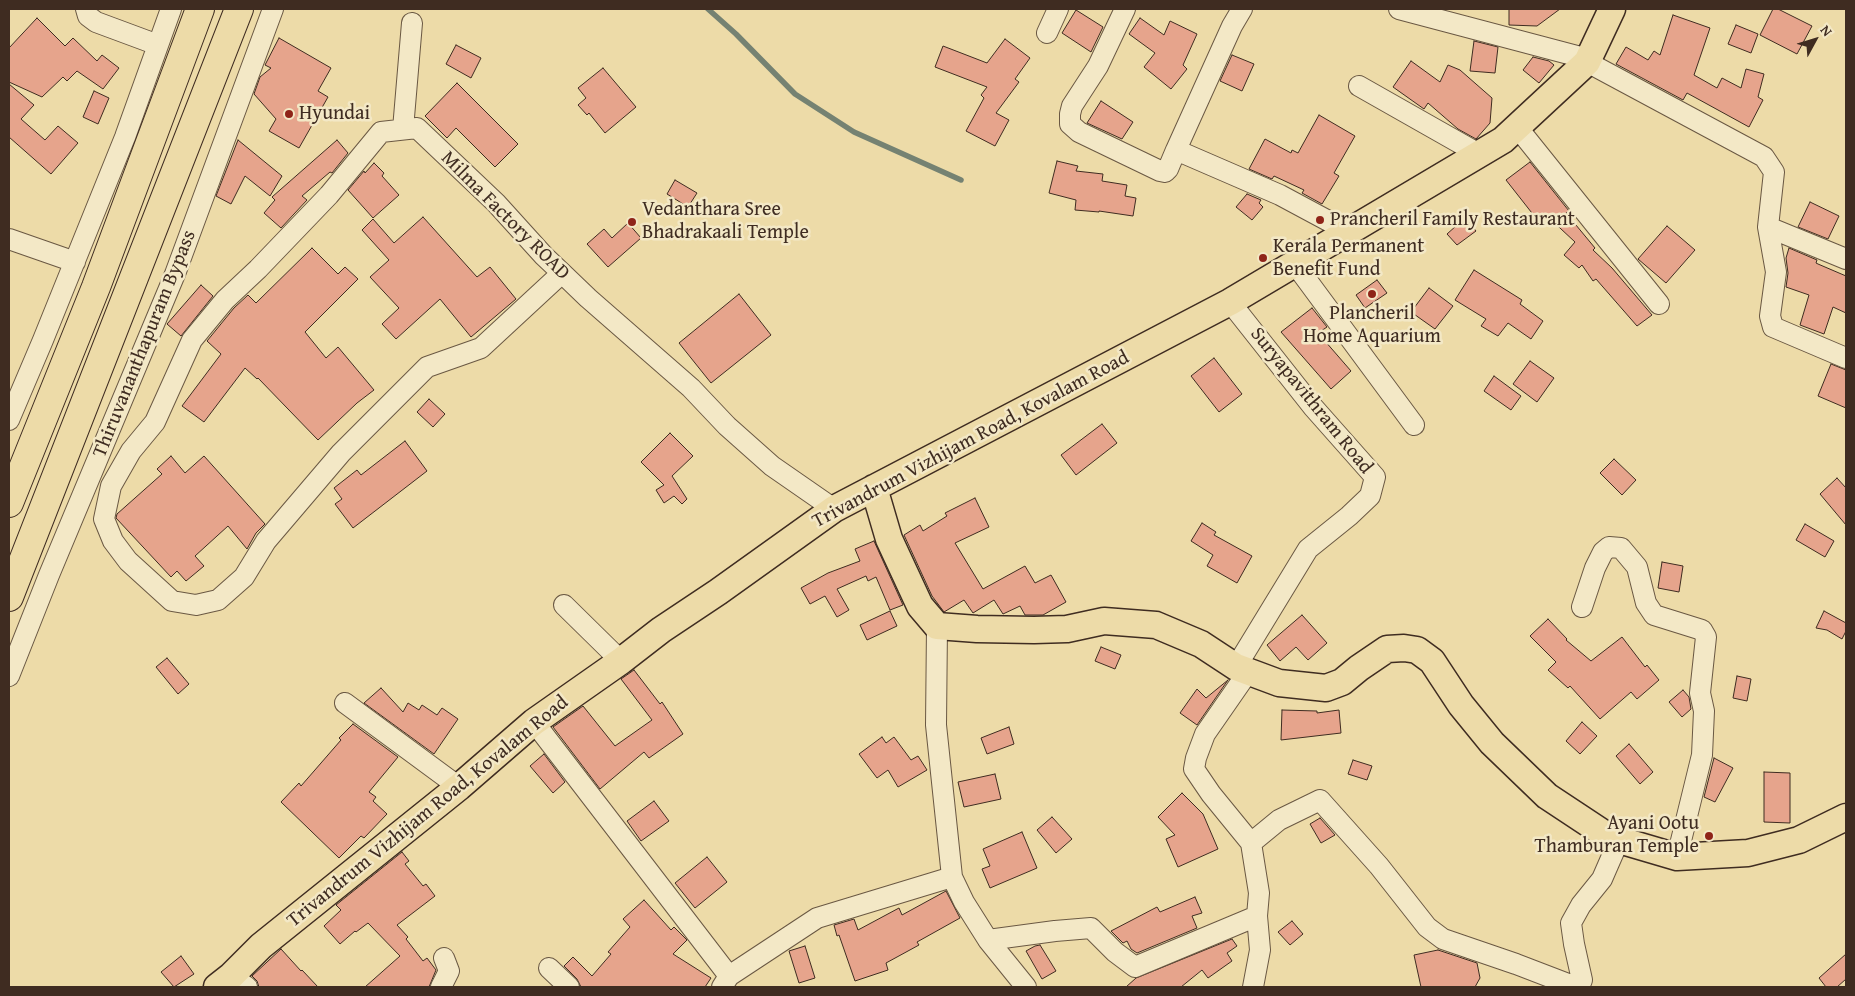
<!DOCTYPE html>
<html>
<head>
<meta charset="utf-8">
<style>
  body { margin:0 }
  #map { position:relative; width:1855px; height:996px; overflow:hidden; background:#eddba8; font-family:"Gentium Book Plus",serif }
  canvas { display:block }
  .frame { position:absolute; inset:0; border:10px solid #3f2c21; pointer-events:none }
  .north { position:absolute; left:1790px; top:15px; width:50px; height:50px; -webkit-text-stroke:4px #f3e8c6; paint-order:stroke; rotate:51deg; font-size:14px; font-weight:700; line-height:20px; text-align:center; color:#3f2c21 }
  .north::after { content:''; display:block; margin:auto; width:18px; height:22px; background:#3f2c21; clip-path:polygon(50% 0,100% 100%,50% 72%,0 100%) }
</style>
</head>
<body>
<div id="map">
<canvas width="1855" height="996"></canvas>
<div class="frame"></div>
<div class="north">N</div>
</div>
<script>
const g = document.querySelector('canvas').getContext('2d');
g.lineJoin = 'round';
const toPath = rows => new Path2D(rows.map(r => 'M' + r).join(''));
function stroke(path, color, width, dash) { g.strokeStyle = color; g.lineWidth = width; g.lineCap = dash ? 'butt' : 'round'; g.setLineDash(dash || []); g.stroke(path); }
function paint(path, color) { g.fillStyle = color; g.fill(path, 'evenodd'); }
function write(font, color, halo, rows, align = 'center') {
  g.font = font + ' "Gentium Book Plus",serif'; g.lineWidth = 5; g.setLineDash([]); g.textBaseline = 'middle'; g.strokeStyle = halo; g.fillStyle = color; for (const [text, x, y, turn = 0] of rows) {
    g.save(); g.translate(x, y); g.rotate((+turn || 0) * Math.PI / 180); g.textAlign = isNaN(turn) ? turn : align; if (halo) g.strokeText(text, 0, 0); g.fillText(text, 0, 0); g.restore();
  }
}
stroke(toPath([
  [708,9,736,34,795,94,854,132,961,180]
]), '#758272', 5.5);
const building = toPath([
  [1509,9,1560,9,1537,26,1509,25,1509,9],
  [1773,9,1778,9,1812,26,1797,54,1760,35,1773,9],
  [1076,10,1103,27,1091,52,1062,33,1076,10],
  [1673,15,1710,28,1694,75,1717,88,1722,78,1741,88,1746,69,1764,74,1758,97,1763,100,1749,127,1687,93,1683,100,1616,64,1626,47,1648,60,1654,51,1660,55,1673,15],
  [37,18,65,46,73,38,97,61,102,55,119,68,103,89,77,71,67,81,63,77,42,97,9,82,9,48,37,18],
  [1140,18,1164,35,1170,21,1197,34,1183,65,1187,69,1171,89,1144,67,1155,53,1129,34,1140,18],
  [1736,25,1758,34,1751,53,1728,44,1736,25],
  [279,38,331,68,318,91,328,97,299,148,269,131,276,119,254,94,260,77,271,68,265,65,279,38],
  [1005,39,1030,58,1015,79,1019,82,996,113,1009,120,995,146,966,131,984,98,981,95,987,87,935,67,943,46,987,63,1005,39],
  [1474,41,1498,47,1495,73,1470,71,1474,41],
  [456,45,481,58,471,78,446,64,456,45],
  [1232,55,1254,64,1242,91,1220,81,1232,55],
  [1533,57,1549,61,1554,65,1539,83,1523,70,1533,57],
  [1411,61,1440,82,1448,65,1460,70,1492,98,1490,123,1476,139,1458,129,1428,103,1424,109,1393,87,1411,61],
  [603,68,636,107,605,133,589,113,587,115,578,105,586,98,578,88,603,68],
  [457,83,518,144,495,167,456,128,447,138,425,116,457,83],
  [9,84,34,105,21,119,45,140,58,126,78,143,51,174,9,137,9,84],
  [94,91,109,98,98,124,83,117,94,91],
  [1101,101,1133,122,1122,139,1087,123,1101,101],
  [1319,115,1355,136,1334,173,1339,176,1322,204,1302,193,1304,190,1274,176,1272,179,1249,169,1265,139,1291,153,1292,150,1298,153,1319,115],
  [238,140,282,176,270,196,245,176,231,204,216,196,238,140],
  [337,140,348,153,332,173,330,172,302,196,307,200,281,228,264,213,275,200,272,197,337,140],
  [1057,161,1078,166,1076,171,1103,174,1102,181,1127,185,1125,196,1136,198,1133,216,1099,211,1099,212,1075,210,1076,200,1049,193,1057,161],
  [1530,162,1569,211,1566,213,1595,248,1593,250,1612,268,1652,315,1637,326,1596,279,1593,281,1582,265,1579,268,1564,255,1575,242,1546,215,1539,222,1506,180,1530,162],
  [374,163,384,173,382,176,399,195,373,218,348,190,364,171,365,173,374,163],
  [675,180,697,193,688,207,667,194,675,180],
  [1247,194,1261,200,1259,203,1263,207,1252,220,1236,207,1247,194],
  [1810,202,1839,216,1828,239,1798,227,1810,202],
  [423,217,477,277,490,267,516,299,471,337,440,299,396,339,382,324,399,308,370,277,389,260,362,230,373,219,394,243,423,217],
  [1465,218,1476,231,1457,245,1447,234,1465,218],
  [628,223,641,238,608,267,587,244,604,229,612,238,628,223],
  [1667,226,1695,250,1666,283,1638,259,1667,226],
  [312,248,338,274,345,267,358,279,305,332,326,358,338,347,374,390,357,403,318,440,258,378,257,379,245,368,204,422,182,406,221,354,207,341,234,308,248,295,256,303,312,248],
  [1789,248,1817,260,1816,263,1818,264,1846,276,1846,313,1833,307,1824,334,1800,325,1809,295,1786,287,1788,273,1786,258,1789,248],
  [1474,270,1522,300,1520,304,1543,321,1531,339,1508,323,1498,336,1481,326,1486,319,1455,300,1474,270],
  [1377,280,1387,293,1365,308,1356,295,1377,280],
  [201,285,213,296,181,336,167,324,201,285],
  [1429,288,1453,306,1435,329,1411,312,1429,288],
  [739,294,771,335,711,383,679,343,739,294],
  [1312,308,1327,327,1318,333,1351,371,1331,389,1281,332,1312,308],
  [1214,358,1242,394,1219,412,1191,376,1214,358],
  [1530,361,1554,378,1537,402,1513,384,1530,361],
  [1831,364,1846,370,1846,408,1818,396,1831,364],
  [1494,376,1521,396,1511,410,1484,391,1494,376],
  [429,399,445,414,433,427,417,412,429,399],
  [1102,424,1117,443,1076,475,1061,455,1102,424],
  [670,433,693,456,672,476,687,499,682,504,674,496,664,503,656,490,664,485,641,462,670,433],
  [405,441,427,471,353,528,335,504,342,499,334,488,357,470,361,475,405,441],
  [171,456,185,473,204,456,265,524,256,533,247,549,228,526,195,556,204,566,186,581,177,571,171,577,116,518,117,514,162,474,157,469,171,456],
  [1614,459,1636,480,1622,495,1600,473,1614,459],
  [1837,478,1846,488,1846,525,1820,494,1837,478],
  [975,498,989,527,955,543,983,589,1025,566,1035,583,1051,575,1066,602,1043,615,1025,615,1020,606,1003,614,994,600,973,613,964,600,944,612,932,596,904,535,920,525,923,531,947,516,945,513,975,498],
  [1202,523,1216,532,1214,535,1252,556,1237,583,1207,566,1213,555,1191,541,1202,523],
  [1805,524,1834,541,1825,557,1796,540,1805,524],
  [874,541,903,605,890,610,876,577,868,581,866,576,837,589,849,610,837,617,825,596,810,604,801,588,828,573,860,561,855,549,874,541],
  [1662,562,1683,566,1679,592,1658,588,1662,562],
  [890,611,897,626,867,640,860,625,890,611],
  [1824,611,1846,623,1846,631,1842,639,1827,630,1816,628,1824,611],
  [1302,615,1327,643,1308,660,1296,647,1280,661,1267,645,1302,615],
  [1548,619,1567,639,1566,640,1591,661,1622,637,1645,667,1647,665,1659,680,1637,699,1631,692,1600,719,1570,686,1568,688,1548,670,1556,662,1530,636,1548,619],
  [1101,647,1121,655,1115,669,1095,661,1101,647],
  [167,658,189,684,178,694,156,667,167,658],
  [634,670,660,704,662,702,683,734,649,758,644,752,600,789,553,727,583,706,615,746,652,720,621,679,634,670],
  [1737,676,1751,679,1747,701,1733,698,1737,676],
  [1228,680,1197,725,1180,713,1197,689,1206,698,1228,680],
  [381,688,403,712,408,703,419,710,422,705,437,715,442,708,458,719,434,754,364,703,381,688],
  [1683,690,1689,697,1691,709,1682,717,1669,702,1683,690],
  [1282,710,1317,711,1317,713,1339,710,1341,733,1281,740,1282,710],
  [1582,722,1597,736,1580,754,1566,741,1582,722],
  [353,724,398,757,369,792,376,797,373,801,387,814,364,838,361,836,339,858,281,802,299,783,301,786,341,740,339,738,353,724],
  [1009,727,1014,744,987,754,981,738,1009,727],
  [882,737,886,743,894,737,911,760,918,756,927,770,898,787,888,770,877,778,859,754,882,737],
  [1629,744,1653,772,1640,784,1616,756,1629,744],
  [544,754,565,782,553,793,530,766,544,754],
  [1714,758,1733,768,1715,802,1704,797,1714,758],
  [1353,760,1372,766,1367,780,1348,774,1353,760],
  [1764,772,1790,773,1790,823,1764,822,1764,772],
  [995,774,1001,799,964,807,958,782,995,774],
  [1182,793,1203,814,1218,849,1178,867,1166,839,1175,835,1158,817,1182,793],
  [654,801,669,821,641,841,627,821,654,801],
  [1052,817,1072,839,1056,853,1037,830,1052,817],
  [1320,818,1335,835,1321,843,1310,824,1320,818],
  [1022,832,1037,868,990,888,982,869,990,866,983,849,1022,832],
  [402,852,409,861,405,864,423,886,426,884,435,896,397,925,408,937,406,939,423,961,427,958,436,970,429,987,365,987,400,956,368,923,356,932,355,931,340,944,324,926,341,910,336,905,402,852],
  [707,857,727,882,695,908,675,883,707,857],
  [946,891,960,918,917,942,919,945,886,963,888,970,855,981,839,935,837,936,834,925,854,919,858,930,899,908,902,915,946,891],
  [1195,897,1202,913,1192,916,1197,928,1137,953,1131,949,1127,941,1123,943,1111,931,1157,907,1160,912,1195,897],
  [644,900,671,930,674,927,687,940,673,954,711,978,705,987,581,987,577,979,564,966,573,957,592,976,611,954,608,952,630,927,623,919,644,900],
  [1292,921,1303,934,1290,945,1278,932,1292,921],
  [1232,939,1237,946,1227,953,1232,961,1208,978,1202,970,1181,987,1126,987,1136,978,1232,939],
  [1040,945,1056,971,1042,979,1026,951,1035,946,1040,945],
  [805,946,815,978,799,983,789,951,805,946],
  [281,949,301,971,302,970,318,987,259,987,257,981,252,976,281,949],
  [1438,950,1477,963,1480,978,1475,987,1421,987,1414,955,1438,950],
  [1846,954,1846,979,1837,987,1826,987,1819,978,1846,954],
  [181,956,194,974,174,987,161,972,181,956]
]);
paint(building, '#e6a48c');
stroke(building, '#3f2c21', 1);
const minor = toPath([
  [86,9,88,16,96,22,158,45],
  [1125,9,1098,66,1072,106,1070,114,1070,124,1079,132,1160,171,1165,172,1168,169,1176,150],
  [1242,9,1232,26,1176,150,1280,195,1349,232],
  [1399,9,1588,59],
  [1047,33,1058,9],
  [1587,62,1764,157,1774,172,1768,227,1776,272,1770,316,1773,327,1846,358],
  [1359,86,1479,154],
  [1517,127,1659,304],
  [403,129,412,23],
  [1768,227,1846,259],
  [9,239,75,262],
  [1295,264,1414,425],
  [562,273,481,348,427,367,341,453,266,541,244,577,218,600,196,605,172,601,128,561,113,541,104,519,111,486,131,451,155,422,192,340,225,300,258,269,329,195,381,132,417,128,496,203,544,256,562,273,588,298,691,388,727,426,772,466,834,509],
  [1230,302,1313,407,1375,477,1370,496,1349,516,1308,549,1236,667],
  [9,420,43,340,125,137,171,9],
  [564,605,621,661],
  [1582,607,1595,568,1603,552,1609,547,1621,548,1637,567,1646,603,1654,615,1702,630,1706,637,1700,693,1704,711,1702,755,1677,857],
  [937,626,936,725,952,877,964,902,988,940,1026,987],
  [1248,672,1205,734,1196,758,1194,769,1211,794,1251,843,1279,820,1320,800,1379,866,1427,927,1443,939,1516,964,1576,987],
  [9,676,49,575,175,274,273,9],
  [345,703,459,787],
  [534,722,729,976],
  [988,940,1055,931,1091,928,1115,952,1135,967,1257,916,1259,893,1251,843],
  [549,968,569,987],
  [231,976,247,987],
  [441,987,449,971,444,958],
  [722,987,729,976,817,918,952,877],
  [1253,987,1260,950,1257,916],
  [1579,987,1582,980,1574,944,1571,923,1581,905,1602,879,1619,840]
]);
const major = toPath([
  [874,488,889,539,920,606,937,626,977,629,1034,630,1067,629,1104,621,1156,625,1201,644,1236,667,1279,683,1326,688,1342,682,1359,668,1387,649,1404,648,1417,650,1432,661,1461,705,1492,743,1547,796,1609,837,1677,857,1748,853,1799,840,1846,817],
  [217,987,231,976,261,946,459,787,534,722,621,661,661,630,718,592,834,509,1230,302,1503,140,1587,62,1612,9]
]);
const highway = toPath([
  [9,503,96,287,200,9],
  [9,597,239,9]
]);
stroke(minor, '#6a5843', 22);
stroke(major, '#3f2c21', 29);
stroke(highway, '#3f2c21', 30);
stroke(minor, '#f3e8c6', 20);
stroke(major, '#eddba8', 26);
stroke(highway, '#eddba8', 28);
for (const [x, y, r, color] of [
  [289,114,5,"#8f2418"],
  [1320,220,5,"#8f2418"],
  [632,222,5,"#8f2418"],
  [1263,258,5,"#8f2418"],
  [1372,294,5,"#8f2418"],
  [1709,836,5,"#8f2418"]
]) { const dot = new Path2D(); dot.arc(x, y, r, 0, 2 * Math.PI); g.fillStyle = color; g.fill(dot); stroke(dot, '#f3e8c6', 2); }
write('20px', '#3f2c21', '#f3e8c6', [
  ["Hyundai",299,114],
  ["Vedanthara Sree",642,210],
  ["Bhadrakaali Temple",642,233],
  ["Prancheril Family Restaurant",1330,220],
  ["Kerala Permanent",1273,247],
  ["Benefit Fund",1273,270],
  ["Plancheril",1372,314,"center"],
  ["Home Aquarium",1372,337,"center"],
  ["Ayani Ootu",1699,824,"right"],
  ["Thamburan Temple",1699,847,"right"]
], 'left');
write('20px', '#3f2c21', '#f3e8c6', [
  ["Milma Factory ROAD",505,216,45],
  ["Thiruvananthapuram Bypass",145,344,-68],
  ["Suryapavithram Road",1311,401,51],
  ["Trivandrum Vizhijam Road, Kovalam Road",971,440,-28],
  ["Trivandrum Vizhijam Road, Kovalam Road",428,812,-39]
]);
</script>
</body>
</html>
